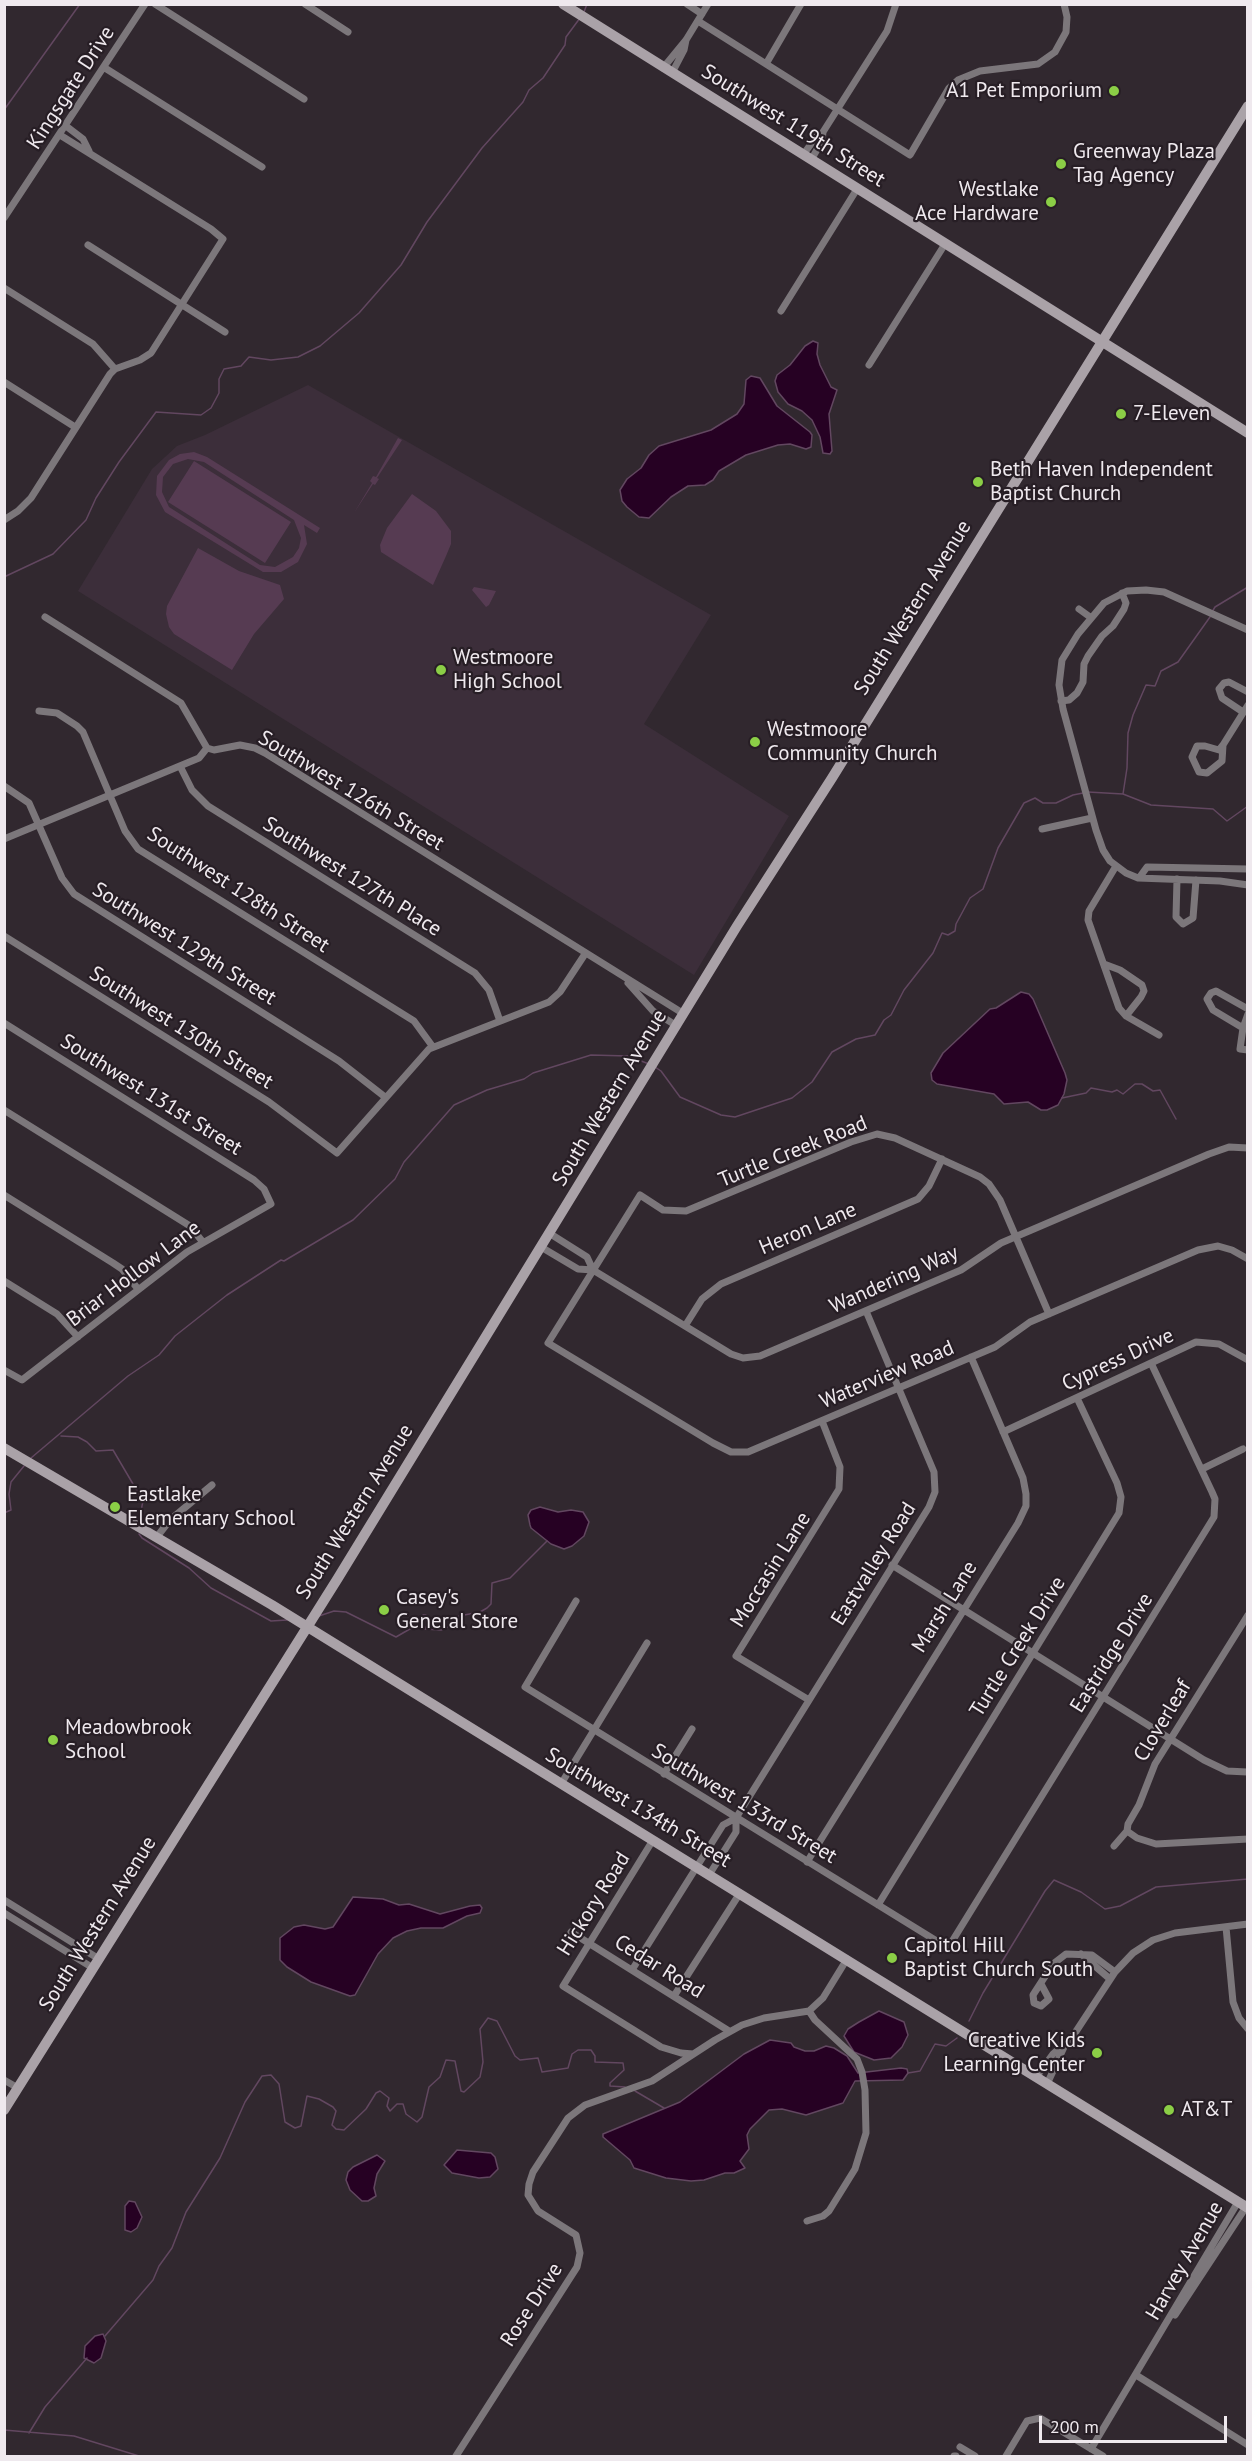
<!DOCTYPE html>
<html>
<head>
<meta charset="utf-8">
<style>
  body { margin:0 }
  #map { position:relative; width:1252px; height:2461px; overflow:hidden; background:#31282f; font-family:"PT Sans",sans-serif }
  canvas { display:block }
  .frame { position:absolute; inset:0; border:6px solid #efe9ee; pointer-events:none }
  .scale { position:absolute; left:1039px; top:2416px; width:188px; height:27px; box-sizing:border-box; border:3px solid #efe9ee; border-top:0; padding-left:8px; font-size:18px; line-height:21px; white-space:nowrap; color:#efe9ee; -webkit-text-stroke:4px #271e25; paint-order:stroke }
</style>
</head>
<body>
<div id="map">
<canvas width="1252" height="2461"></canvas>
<div class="frame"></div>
<div class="scale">200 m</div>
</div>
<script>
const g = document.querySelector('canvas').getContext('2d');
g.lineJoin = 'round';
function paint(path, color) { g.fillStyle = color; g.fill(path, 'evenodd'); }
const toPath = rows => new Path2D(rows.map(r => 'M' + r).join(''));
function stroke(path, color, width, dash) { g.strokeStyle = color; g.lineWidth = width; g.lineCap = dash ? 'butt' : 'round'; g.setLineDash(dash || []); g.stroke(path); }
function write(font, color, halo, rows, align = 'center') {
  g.font = font + ' "PT Sans",sans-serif'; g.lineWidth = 4.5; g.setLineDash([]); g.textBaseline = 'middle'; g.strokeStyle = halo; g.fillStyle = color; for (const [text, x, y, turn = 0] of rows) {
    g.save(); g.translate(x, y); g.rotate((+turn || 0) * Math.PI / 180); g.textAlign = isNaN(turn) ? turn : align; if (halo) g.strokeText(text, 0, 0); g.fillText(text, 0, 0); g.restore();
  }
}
paint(toPath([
  [308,385,711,615,644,724,789,816,694,975,78,591,152,469,177,446,205,435]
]), '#3c2e3a');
paint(toPath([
  [398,438,402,440,377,478,379,479,375,485,373,484,354,513,372,483,370,481,373,476,376,477],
  [194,452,207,457,320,528,317,533,304,525,307,544,298,562,281,572,263,572,165,512,156,495,157,476,169,460,180,454],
  [188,459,204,462,294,520,301,538,299,548,293,557,275,567,260,565,169,507,162,492,163,477,173,464],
  [194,461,291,522,265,563,168,502],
  [412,494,436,511,451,531,451,544,446,556,433,585,381,552,380,545,387,528],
  [198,548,239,571,280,585,284,599,254,634,232,670,174,634,169,627,166,614,167,606],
  [474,587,496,591,489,605,486,607,472,590]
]), '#563b52');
const water = toPath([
  [813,341,818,343,817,354,820,365,831,387,837,390,829,414,832,451,830,454,823,453,820,437,812,420,802,411,788,404,778,392,775,381,777,375,790,365,805,346,813,341],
  [751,376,760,378,777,406,810,432,812,435,811,447,806,449,790,444,778,445,746,455,719,471,713,480,705,485,688,486,671,497,649,518,639,517,627,507,622,501,620,490,627,479,641,468,649,455,659,446,711,430,737,414,744,404,746,380,751,376],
  [1021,992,1029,994,1033,999,1065,1073,1067,1080,1064,1094,1058,1105,1047,1110,1041,1110,1028,1102,1004,1104,994,1094,937,1084,932,1080,931,1073,943,1053,990,1009,996,1008,1021,992],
  [540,1507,558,1512,571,1510,583,1512,589,1522,584,1536,572,1546,564,1549,551,1544,531,1528,530,1525,528,1515,531,1510,540,1507],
  [353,1897,383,1899,399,1905,409,1904,440,1914,470,1906,480,1905,482,1908,480,1913,467,1916,443,1928,421,1928,407,1931,393,1938,378,1954,355,1995,350,1996,311,1982,287,1967,280,1960,280,1938,294,1927,304,1925,325,1929,333,1927,353,1897],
  [879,2011,904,2022,908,2035,902,2047,891,2058,874,2060,854,2052,844,2036,848,2029,859,2022,879,2011],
  [770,2040,791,2043,794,2047,805,2051,814,2051,826,2046,834,2048,847,2056,858,2073,901,2068,907,2069,908,2073,903,2080,855,2081,843,2103,806,2115,782,2109,769,2110,750,2129,747,2135,749,2149,740,2161,745,2168,734,2173,725,2173,704,2180,691,2181,666,2178,634,2168,630,2160,603,2137,603,2134,680,2102,744,2054,770,2040],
  [457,2150,491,2153,495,2157,498,2169,490,2177,479,2178,452,2173,444,2165,457,2150],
  [377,2155,385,2161,377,2174,374,2188,376,2196,368,2201,362,2201,350,2190,346,2180,348,2172,353,2167,377,2155],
  [129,2201,135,2202,142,2217,137,2228,131,2232,125,2230,125,2206,129,2201],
  [103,2334,106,2341,101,2358,94,2363,84,2358,85,2346,95,2336,103,2334]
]);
paint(water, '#260123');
stroke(water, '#624760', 1.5);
stroke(toPath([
  [584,12,587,4],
  [4,110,80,4],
  [4,577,53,554,86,520,96,498,119,462,156,412,201,415,211,408,219,393,219,379,224,369,241,366,249,357,271,360,298,357,320,346,359,313,401,265,427,222,482,148,523,102,529,90,543,78,565,45,566,37,580,18],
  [1212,612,1215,607,1248,587],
  [1088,792,1123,794,1151,805,1213,809,1227,821,1248,806],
  [1123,794,1127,768,1128,733,1133,715,1146,685,1155,686,1161,671,1178,662,1210,617],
  [655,1067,661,1071,680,1097,721,1115,735,1117,792,1098,812,1082,832,1052,856,1039,875,1035,884,1020,891,1015,904,990,933,953,942,933,948,935,955,931,956,924,970,898,983,889,998,848,1024,803,1035,798,1043,803,1056,803,1073,795,1083,793],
  [1062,1098,1086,1093,1091,1088,1112,1092,1117,1090,1123,1094,1135,1084,1142,1084,1153,1091,1160,1090,1176,1119],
  [61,1436,78,1437,87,1442,96,1451,113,1450,143,1501,139,1521],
  [31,1458,128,1376,159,1355,175,1336,227,1295,281,1260,284,1261,353,1220,395,1179,404,1162,454,1105,487,1090,524,1079,533,1073,591,1055,628,1056,649,1064],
  [4,1513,11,1510,9,1494,11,1482,24,1466],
  [139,1534,142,1538,189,1568,211,1588,271,1621,287,1620],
  [319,1616,334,1611,346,1612,396,1637,415,1626,423,1615,426,1615,429,1621,425,1629,441,1630,448,1627,459,1616,480,1612,487,1608,491,1604,492,1583,510,1578,547,1541],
  [969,2021,983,1993,1045,1891,1054,1880,1081,1892,1105,1909,1120,1906,1156,1887,1248,1879],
  [908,2073,920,2071,935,2044,946,2046,957,2038],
  [635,2091,664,2108],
  [105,2336,153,2280,159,2266,172,2248,186,2212,220,2158,245,2102,262,2076,271,2075,279,2084,285,2122,295,2128,301,2126,307,2096,319,2099,333,2107,336,2111,332,2125,336,2129,344,2130,366,2109,376,2093,380,2091,389,2098,387,2106,390,2111,397,2104,403,2104,406,2114,417,2122,422,2117,429,2087,440,2077,446,2060,455,2061,461,2091,464,2092,480,2077,483,2062,480,2029,488,2018,497,2021,515,2056,520,2060,538,2058,542,2072,568,2068,572,2054,578,2050,591,2050,595,2056,595,2062,623,2063,624,2070,610,2083,610,2086,625,2087],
  [4,2430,74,2436,139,2456],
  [29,2433,45,2407,87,2358],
  [177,2456,186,2456]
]), '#624760', 1.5);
stroke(toPath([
  [155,4,304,99],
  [305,4,348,32],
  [687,4,702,14],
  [698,21,910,155,949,88,958,80,980,71,1038,64,1055,52,1066,32,1067,17,1064,4],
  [766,64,801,4],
  [105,68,262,167],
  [663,68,686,40,708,4],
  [672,73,684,50,686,40],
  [66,126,83,139,89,151],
  [803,155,816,137,823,132],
  [811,160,822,141,823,132,887,31,896,4],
  [4,218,145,4],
  [88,245,225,332],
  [4,288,93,344,115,369],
  [781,311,857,189],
  [869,365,945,244],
  [4,382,75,427],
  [4,520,18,511,31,498,110,374,115,369,140,360,151,353,223,239,211,229,60,135],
  [1079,609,1090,617],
  [45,617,181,703,207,748,214,750,240,745,255,748,265,753,684,1014],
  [1248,630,1164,592,1146,590,1127,591,1104,603,1078,634,1062,660,1059,685,1063,709,1096,830,1103,850,1110,861,1126,873,1138,878,1220,881,1248,885],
  [1061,701,1069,700,1077,693,1083,682,1084,664,1088,656,1102,636,1113,626,1124,609,1126,603,1122,593],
  [39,711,57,713,77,726,83,732,125,831,138,849,414,1021,433,1047],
  [1243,712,1222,698,1219,689,1224,683,1229,682,1248,692],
  [1223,745,1219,750,1205,746,1197,746,1192,757,1199,772,1207,773,1222,761,1223,745,1248,705],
  [180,766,192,790,208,806,475,973,489,990,500,1021],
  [4,786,29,803,62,878,74,894,339,1061,385,1097],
  [1042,829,1092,818],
  [4,839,199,758,207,748],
  [1116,866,1089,911,1088,920,1119,1008,1126,1016,1159,1035],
  [1139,878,1147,867,1248,869],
  [1177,879,1176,917,1183,924,1193,918,1196,880],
  [4,936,269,1102,337,1153,429,1049,549,1002,560,992,585,954],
  [1104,964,1120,970,1142,985,1144,991,1141,997,1126,1016],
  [628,983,653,1011,677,1026],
  [1248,1014,1243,1028,1240,1049,1248,1050],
  [4,1023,254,1180,264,1189,271,1204,187,1252,22,1380,4,1370],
  [1243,1028,1213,1010,1207,999,1211,993,1216,991,1248,1009],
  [4,1110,190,1226,202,1241],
  [4,1195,113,1263,122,1269,138,1289],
  [541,1247,578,1269,593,1270,587,1257,549,1233],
  [593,1270,731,1354,743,1358,760,1356,961,1270,1001,1243,1209,1154,1229,1147,1248,1148],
  [4,1281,57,1314,78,1337],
  [1049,1314,1000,1200,989,1184,980,1177,895,1138,877,1134,851,1142,686,1211,663,1210,640,1195,548,1343,713,1443,731,1452,748,1452,995,1347,1030,1322,1198,1250,1218,1246,1232,1250,1248,1259],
  [685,1326,702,1299,721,1284,918,1199,929,1186,942,1159],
  [1003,1432,1196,1342,1219,1344,1248,1360],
  [1202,1469,1243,1449],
  [156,1538,170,1520,212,1485],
  [892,1565,1204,1760,1227,1771,1247,1772],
  [576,1601,525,1687,948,1948,1214,1517,1215,1499,1212,1492,1151,1363],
  [809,1700,736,1656,839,1489,840,1467,822,1421],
  [664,1774,692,1729],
  [561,1784,647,1643],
  [1127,1831,1137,1838,1156,1844,1248,1839],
  [653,1840,563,1986,661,2047,681,2053,693,2054],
  [1114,1846,1127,1831,1128,1824,1139,1805,1155,1764,1248,1615],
  [807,1862,1018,1523,1026,1506,1026,1494,1023,1478,971,1357],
  [709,1875,736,1832,736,1818,929,1507,935,1492,934,1472,866,1311],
  [4,1900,99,1959],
  [878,1905,1119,1513,1121,1497,1117,1483,1077,1398],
  [4,1913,93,1968],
  [1226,1927,1233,2002,1239,2018,1248,2029],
  [571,1932,729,2031],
  [1081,1954,1110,1979],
  [632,1970,723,1825,736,1818],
  [1041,1984,1049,1999,1041,2006,1034,2003,1033,1995,1053,1964,1066,1954,1092,1955,1115,1972],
  [674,1996,740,1893],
  [1037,2076,1053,2054,1073,2036,1115,1972,1133,1953,1153,1940,1175,1933,1248,1924],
  [4,2080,18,2088],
  [1048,2082,1064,2047],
  [807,2221,823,2216,829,2211,855,2169,866,2133,865,2090,862,2072,857,2059,815,2020,809,2011],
  [1175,2315,1246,2207],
  [1136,2375,1248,2445],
  [960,2447,975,2456],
  [1091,2449,1238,2202],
  [456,2456,577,2267,580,2253,576,2235,538,2211,528,2195,529,2184,533,2172,568,2118,585,2105,652,2081,715,2040,742,2025,764,2018,809,2011,823,1998,847,1959],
  [954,2456,956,2456],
  [1006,2456,1027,2421,1040,2418,1103,2456]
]), '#7c777b', 7);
stroke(toPath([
  [563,4,1248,433],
  [4,1448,272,1605,1248,2208],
  [4,2110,338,1578,737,926,832,778,1248,106]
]), '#aaa2a8', 10);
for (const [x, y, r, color] of [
  [1114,91,6,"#8bce46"],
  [1061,164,6,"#8bce46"],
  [1051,202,6,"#8bce46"],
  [1121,414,6,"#8bce46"],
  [978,482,6,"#8bce46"],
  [441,670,6,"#8bce46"],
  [755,742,6,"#8bce46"],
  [115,1507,6,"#8bce46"],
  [384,1610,6,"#8bce46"],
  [53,1740,6,"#8bce46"],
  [892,1958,6,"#8bce46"],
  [1097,2053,6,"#8bce46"],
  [1169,2110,6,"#8bce46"]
]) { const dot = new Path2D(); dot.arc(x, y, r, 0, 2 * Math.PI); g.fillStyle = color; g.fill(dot); stroke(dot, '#271e25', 2); }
write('21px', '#efe9ee', '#271e25', [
  ["Kingsgate Drive",71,88,-57],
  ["Southwest 119th Street",793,126,32],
  ["South Western Avenue",913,608,-58],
  ["Southwest 126th Street",351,791,31],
  ["Southwest 127th Place",352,877,32],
  ["Southwest 128th Street",238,890,33],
  ["Southwest 129th Street",184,944,32],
  ["Southwest 130th Street",181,1028,32],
  ["Southwest 131st Street",151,1095,32],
  ["South Western Avenue",610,1098,-59],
  ["Turtle Creek Road",793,1152,-22],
  ["Heron Lane",808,1229,-23],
  ["Briar Hollow Lane",134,1274,-37],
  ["Wandering Way",894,1280,-24],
  ["Cypress Drive",1118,1360,-25],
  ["Waterview Road",887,1375,-23],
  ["South Western Avenue",355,1512,-58],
  ["Eastvalley Road",874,1564,-58],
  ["Moccasin Lane",771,1570,-58],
  ["Marsh Lane",945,1607,-58],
  ["Turtle Creek Drive",1018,1647,-58],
  ["Eastridge Drive",1112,1653,-58],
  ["Cloverleaf",1163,1721,-59],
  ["Southwest 133rd Street",744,1804,31],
  ["Southwest 134th Street",638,1808,31],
  ["Hickory Road",594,1904,-58],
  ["South Western Avenue",98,1924,-58],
  ["Cedar Road",659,1967,32],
  ["Harvey Avenue",1185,2261,-60],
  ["Rose Drive",532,2305,-57]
]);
write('21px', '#efe9ee', '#271e25', [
  ["A1 Pet Emporium",1102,91,"right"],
  ["Greenway Plaza",1073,152],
  ["Tag Agency",1073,176],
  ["Westlake",1039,190,"right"],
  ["Ace Hardware",1039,214,"right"],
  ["7-Eleven",1133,414],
  ["Beth Haven Independent",990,470],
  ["Baptist Church",990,494],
  ["Westmoore",453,658],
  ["High School",453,682],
  ["Westmoore",767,730],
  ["Community Church",767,754],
  ["Eastlake",127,1495],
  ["Elementary School",127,1519],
  ["Casey's",396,1598],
  ["General Store",396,1622],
  ["Meadowbrook",65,1728],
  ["School",65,1752],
  ["Capitol Hill",904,1946],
  ["Baptist Church South",904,1970],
  ["Creative Kids",1085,2041,"right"],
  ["Learning Center",1085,2065,"right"],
  ["AT&T",1181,2110]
], 'left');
</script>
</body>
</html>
